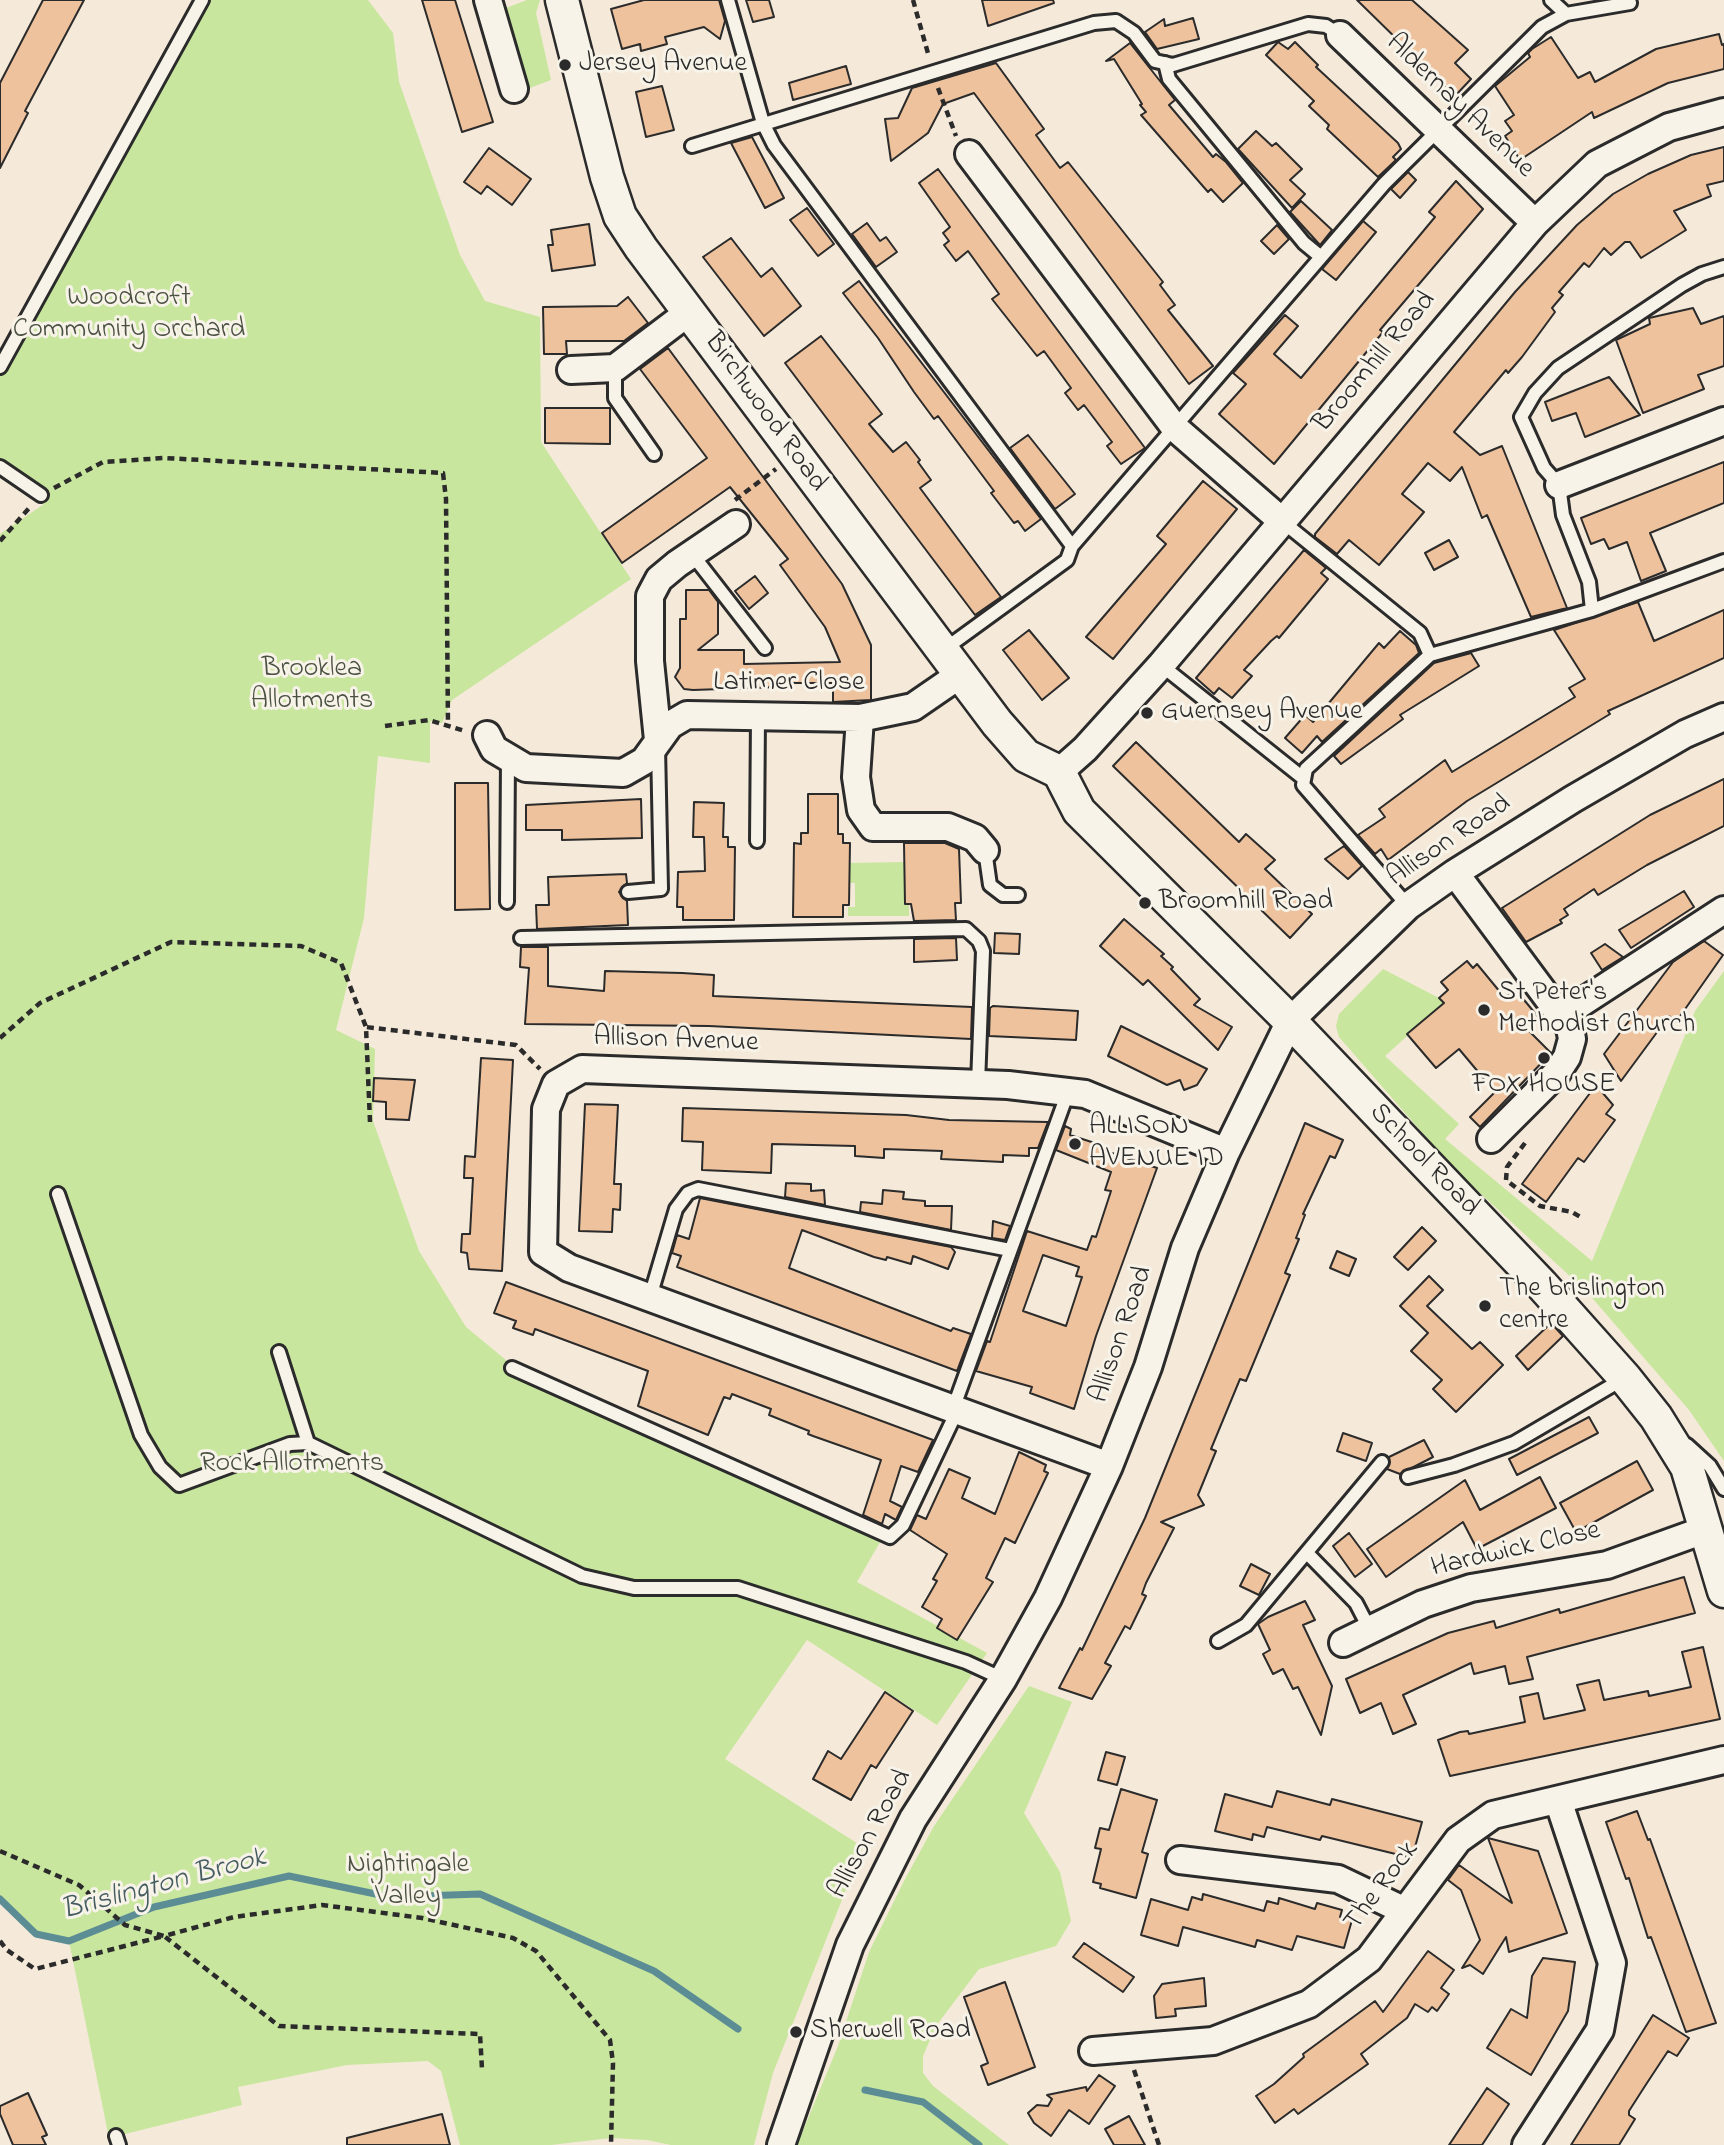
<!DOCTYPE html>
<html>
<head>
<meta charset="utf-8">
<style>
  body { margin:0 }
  canvas { display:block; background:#f5e9d9 }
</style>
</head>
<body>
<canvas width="1724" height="2145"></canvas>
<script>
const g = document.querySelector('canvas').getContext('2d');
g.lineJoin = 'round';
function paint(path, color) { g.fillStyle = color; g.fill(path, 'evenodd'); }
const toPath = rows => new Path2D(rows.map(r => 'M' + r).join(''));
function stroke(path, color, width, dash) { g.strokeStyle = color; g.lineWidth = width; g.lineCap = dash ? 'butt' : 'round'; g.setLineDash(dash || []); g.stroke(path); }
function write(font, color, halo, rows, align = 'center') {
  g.font = font + ' "Indie Flower",sans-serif'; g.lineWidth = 6; g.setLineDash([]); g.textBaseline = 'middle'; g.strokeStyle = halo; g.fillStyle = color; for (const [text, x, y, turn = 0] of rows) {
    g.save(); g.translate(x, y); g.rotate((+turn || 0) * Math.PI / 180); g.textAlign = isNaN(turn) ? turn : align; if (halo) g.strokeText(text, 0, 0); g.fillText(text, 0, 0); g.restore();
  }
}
paint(toPath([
  [201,0,368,0,393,33,399,82,460,255,485,301,540,317,541,442,631,579,452,700,442,723,430,721,430,763,378,756,364,918,336,1030,375,1049,373,1121,419,1251,466,1327,518,1370,883,1537,857,1582,987,1653,937,1725,807,1640,725,1759,863,1847,773,2073,754,2145,671,2145,647,2140,611,2138,551,2145,460,2145,441,2071,428,2061,347,2065,238,2087,242,2105,109,2138,69,1941,36,1934,0,1899,0,534,44,504,0,478,0,362],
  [527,0,540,0,536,13,551,80,527,89,498,11],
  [909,862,909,885,904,885,904,905,909,905,909,916,848,916,848,907,855,907,855,883,849,883,849,863],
  [1383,969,1439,998,1444,1003,1385,1056,1459,1124,1445,1139,1592,1261,1695,1011,1724,971,1724,1461,1689,1410,1587,1292,1452,1167,1339,1037,1336,1026,1339,1014],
  [1029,1686,1072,1702,1024,1813,1060,1872,1071,1921,1056,1946,979,1969,936,2026,923,2056,923,2073,933,2086,1009,2145,797,2145,838,2046,869,1952,904,1881,934,1826]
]), '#c8e69e');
stroke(toPath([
  [0,1899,36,1934,69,1941,154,1907,289,1876,390,1897,480,1894,654,1971,738,2029],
  [865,2090,923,2102,979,2145]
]), '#5c8c94', 7);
const building = toPath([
  [43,0,84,0,25,111,28,113,0,168,0,83,43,0],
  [422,0,455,0,493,122,462,132,422,0],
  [644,0,719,0,725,21,720,39,704,27,665,37,667,44,641,51,640,44,622,49,611,9,644,0],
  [746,0,769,0,774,17,753,22,746,0],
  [982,0,1053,0,1054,3,988,26,982,0],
  [1357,0,1412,0,1468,50,1455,63,1471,79,1455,96,1357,0],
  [1193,18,1199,39,1157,49,1145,32,1164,19,1165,26,1193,18],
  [1719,34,1722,45,1724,44,1724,69,1668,83,1594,118,1592,112,1520,160,1505,136,1512,131,1505,121,1514,115,1495,86,1530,57,1528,53,1532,49,1551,37,1578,78,1590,72,1595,82,1656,49,1719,34],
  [1278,42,1288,49,1295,42,1318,65,1316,67,1398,143,1401,149,1393,157,1396,160,1378,177,1327,129,1329,125,1309,106,1314,101,1266,55,1278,42],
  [1130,43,1175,100,1169,105,1213,157,1216,154,1226,162,1243,183,1223,202,1211,189,1208,192,1141,115,1146,112,1140,105,1142,104,1114,59,1106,61,1130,43],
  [996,63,1044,129,1036,135,1060,168,1068,162,1163,282,1160,285,1175,305,1168,310,1213,366,1189,384,974,93,943,104,928,133,891,161,885,119,898,118,912,88,996,63],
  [846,66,851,84,793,100,789,83,846,66],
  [662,86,674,130,646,137,636,92,662,86],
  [1256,131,1272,146,1276,143,1302,169,1290,180,1305,194,1292,208,1238,149,1256,131],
  [752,137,784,198,765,208,731,143,752,137],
  [1724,147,1724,181,1707,185,1711,196,1674,211,1686,230,1641,258,1630,242,1625,242,1611,255,1604,248,1589,267,1584,263,1559,292,1563,295,1552,308,1555,312,1522,357,1508,373,1506,370,1454,432,1480,455,1502,446,1567,608,1531,617,1487,515,1482,518,1462,467,1450,481,1428,463,1402,494,1424,512,1379,565,1349,540,1337,554,1315,537,1315,534,1515,292,1577,225,1613,194,1648,174,1691,155,1724,147],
  [489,148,531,179,512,205,487,186,481,194,464,182,489,148],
  [938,169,1145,448,1121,464,1107,446,1112,442,1084,405,1078,410,1065,393,1071,388,1044,351,1037,356,992,299,999,294,968,251,956,261,944,245,949,241,943,233,950,227,919,183,938,169],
  [1408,172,1416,180,1400,198,1391,189,1408,172],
  [1456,181,1483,209,1380,330,1383,332,1274,464,1219,414,1246,384,1233,373,1285,315,1298,326,1274,354,1301,378,1435,217,1429,212,1456,181],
  [1301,201,1332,230,1320,245,1290,212,1301,201],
  [807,208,834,244,818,256,790,220,807,208],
  [1363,221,1376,232,1336,280,1322,269,1363,221],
  [867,223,880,241,886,237,897,252,876,267,852,234,867,223],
  [589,224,595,265,552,271,548,245,553,245,551,230,589,224],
  [1277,225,1289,239,1274,254,1261,241,1277,225],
  [731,238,761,277,772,268,801,306,764,336,703,257,731,238],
  [859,281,1041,519,1025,531,1018,521,1014,523,991,493,994,491,938,416,934,419,914,392,878,338,843,293,859,281],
  [628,297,648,323,624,341,566,341,567,354,544,354,543,307,617,306,628,297],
  [1693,308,1701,324,1724,316,1724,366,1698,375,1704,389,1643,413,1616,340,1650,324,1649,318,1693,308],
  [821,336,882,414,869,424,893,452,906,442,920,460,918,462,931,480,920,488,1001,597,975,615,785,363,821,336],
  [668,348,842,584,871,645,871,700,833,702,833,683,779,683,779,687,693,690,684,689,675,677,680,668,680,619,686,619,686,590,709,590,718,602,718,634,698,650,744,650,744,664,840,662,825,627,780,565,788,559,730,487,622,563,602,533,707,458,640,369,668,348],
  [1609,377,1640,415,1585,437,1576,413,1552,421,1545,402,1609,377],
  [545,408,610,408,610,444,545,443,545,408],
  [1028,435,1075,494,1055,509,1010,448,1028,435],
  [1724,462,1724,503,1650,533,1666,571,1641,581,1627,542,1609,549,1604,539,1591,544,1581,518,1724,462],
  [1203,481,1237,509,1113,659,1086,637,1166,544,1157,536,1203,481],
  [1449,540,1458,557,1434,570,1425,553,1449,540],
  [1304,550,1326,568,1321,573,1328,579,1279,638,1277,636,1271,641,1244,670,1252,676,1232,698,1219,688,1214,694,1196,678,1304,550],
  [755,576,768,593,749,609,735,591,755,576],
  [1638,602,1654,641,1724,610,1724,658,1608,711,1610,714,1467,801,1388,860,1381,849,1375,854,1358,835,1385,817,1379,809,1445,760,1452,772,1575,697,1569,688,1585,679,1554,630,1638,602],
  [1029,630,1069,678,1042,700,1003,650,1029,630],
  [1400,631,1416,645,1419,653,1322,742,1317,736,1302,753,1285,738,1305,715,1313,722,1379,643,1384,648,1400,631],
  [1471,653,1479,666,1400,715,1403,719,1341,764,1334,756,1434,663,1471,653],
  [1136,742,1239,842,1246,834,1275,860,1265,869,1312,914,1290,938,1113,766,1136,742],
  [1724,779,1724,826,1647,865,1598,895,1594,889,1564,909,1568,915,1560,920,1562,923,1526,942,1502,908,1650,815,1724,779],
  [455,783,488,783,490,909,455,910,455,783],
  [808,794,838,794,838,834,843,834,843,843,850,843,849,905,843,905,843,917,793,917,794,843,801,844,801,833,808,833,808,794],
  [641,799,642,838,562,840,562,830,526,830,526,805,641,799],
  [694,802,724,803,723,837,728,837,728,847,735,847,734,920,683,920,683,907,677,907,678,872,705,871,704,837,693,837,694,802],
  [904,843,945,843,959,849,961,903,955,903,956,920,914,921,911,904,905,904,904,843],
  [1344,846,1362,866,1348,879,1325,859,1344,846],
  [626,874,627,883,619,892,627,901,628,925,537,929,536,905,549,905,548,877,626,874],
  [1684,891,1694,907,1631,948,1619,930,1684,891],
  [1124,919,1164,954,1161,956,1173,967,1171,969,1200,999,1194,1005,1232,1027,1218,1050,1148,980,1143,985,1100,946,1124,919],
  [995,933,1020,934,1019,954,994,953,995,933],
  [956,938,957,960,914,962,914,939,956,938],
  [1704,941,1723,955,1676,1022,1669,1016,1621,1081,1604,1054,1673,962,1704,941],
  [1605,944,1623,957,1602,970,1591,953,1605,944],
  [521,947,548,947,548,986,604,991,605,971,682,973,714,975,713,996,972,1007,971,1039,709,1026,525,1024,529,968,520,967,521,947],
  [1467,961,1473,968,1477,964,1505,998,1515,989,1539,1018,1527,1029,1551,1053,1480,1127,1470,1117,1495,1092,1459,1049,1436,1068,1407,1034,1444,1003,1439,998,1448,990,1441,982,1467,961],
  [993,1006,1078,1011,1076,1040,989,1036,990,1008,993,1006],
  [1121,1026,1207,1069,1197,1085,1184,1090,1180,1080,1167,1085,1108,1056,1121,1026],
  [481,1058,513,1060,502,1271,469,1269,467,1253,461,1252,462,1234,470,1234,473,1178,464,1178,465,1156,475,1157,481,1058],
  [374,1078,415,1080,409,1120,386,1119,386,1102,373,1101,374,1078],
  [1596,1085,1613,1105,1606,1114,1615,1120,1584,1162,1578,1158,1546,1202,1522,1184,1596,1085],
  [585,1104,618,1105,614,1184,621,1184,620,1210,613,1209,612,1232,579,1231,585,1104],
  [683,1108,906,1115,949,1120,1048,1122,1038,1148,1029,1148,1029,1156,1003,1155,1003,1162,941,1159,942,1151,884,1149,884,1158,855,1156,855,1146,772,1144,771,1173,702,1170,703,1142,682,1141,683,1108],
  [1305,1123,1343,1140,1335,1158,1330,1156,1303,1214,1305,1215,1296,1238,1299,1239,1285,1273,1290,1275,1246,1381,1240,1379,1211,1449,1216,1451,1198,1495,1204,1505,1161,1522,1174,1528,1146,1583,1142,1594,1146,1596,1130,1629,1125,1626,1105,1663,1111,1666,1092,1699,1059,1688,1080,1648,1082,1650,1145,1518,1305,1123],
  [1065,1126,1071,1129,1070,1135,1107,1147,1106,1151,1157,1168,1096,1336,1074,1409,1030,1393,1032,1387,976,1371,987,1341,990,1342,1027,1231,1087,1250,1092,1236,1096,1237,1111,1191,1105,1190,1111,1172,1056,1150,1065,1126],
  [1043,1255,1079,1267,1076,1276,1082,1277,1066,1326,1023,1311,1043,1255],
  [786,1183,811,1184,811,1191,824,1190,825,1205,785,1197,786,1183],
  [883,1190,904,1192,903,1199,925,1201,925,1206,952,1206,951,1230,860,1212,861,1202,882,1204,883,1190],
  [700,1198,951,1247,955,1252,948,1269,913,1256,911,1264,887,1257,886,1260,874,1257,802,1230,789,1268,951,1331,953,1328,971,1334,957,1371,677,1267,681,1256,672,1253,677,1235,689,1239,700,1198],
  [993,1221,1010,1226,1005,1240,992,1238,993,1221],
  [1422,1227,1436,1241,1408,1270,1394,1257,1422,1227],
  [1337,1251,1356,1259,1349,1276,1330,1268,1337,1251],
  [1429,1276,1443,1290,1427,1306,1472,1349,1480,1342,1503,1365,1456,1412,1433,1389,1442,1380,1411,1351,1428,1333,1400,1306,1429,1276],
  [506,1282,933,1440,918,1472,901,1466,890,1501,902,1507,896,1520,885,1514,882,1524,863,1515,881,1460,813,1436,808,1434,809,1431,769,1415,771,1409,732,1394,730,1399,724,1397,708,1435,638,1406,648,1371,535,1329,533,1335,513,1328,516,1321,494,1313,506,1282],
  [1551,1323,1563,1336,1528,1370,1516,1356,1551,1323],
  [1589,1417,1598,1433,1517,1475,1509,1459,1589,1417],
  [1343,1433,1372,1443,1366,1461,1337,1451,1343,1433],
  [1424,1440,1433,1457,1400,1474,1387,1469,1389,1457,1424,1440],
  [1019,1452,1046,1465,1044,1471,1048,1473,1015,1543,1005,1538,986,1578,993,1582,957,1640,937,1628,942,1619,922,1607,937,1581,933,1579,947,1554,910,1530,917,1515,926,1519,949,1469,970,1478,962,1498,995,1514,1019,1452],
  [1637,1461,1653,1490,1576,1532,1560,1503,1637,1461],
  [1540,1477,1556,1508,1477,1549,1463,1522,1386,1577,1367,1549,1465,1480,1480,1510,1540,1477],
  [1349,1533,1372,1564,1355,1577,1333,1546,1349,1533],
  [1251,1564,1270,1574,1259,1595,1240,1586,1251,1564],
  [1684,1577,1695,1613,1527,1657,1533,1679,1509,1684,1505,1666,1474,1674,1471,1663,1403,1695,1416,1724,1393,1734,1381,1703,1360,1713,1346,1679,1448,1633,1494,1621,1496,1628,1559,1609,1560,1613,1684,1577],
  [1305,1601,1315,1620,1303,1625,1332,1686,1321,1735,1298,1687,1293,1689,1283,1669,1273,1674,1263,1654,1270,1650,1258,1624,1268,1617,1305,1601],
  [1703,1647,1720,1719,1450,1776,1438,1740,1460,1732,1468,1731,1469,1734,1525,1722,1520,1697,1538,1693,1544,1719,1585,1710,1577,1685,1599,1680,1604,1700,1648,1691,1649,1696,1691,1687,1682,1652,1703,1647],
  [885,1692,913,1711,876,1768,871,1765,851,1800,813,1779,828,1751,841,1759,885,1692],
  [1106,1752,1125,1757,1117,1785,1098,1780,1106,1752],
  [1121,1789,1157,1800,1142,1852,1148,1854,1136,1898,1100,1888,1101,1884,1093,1882,1101,1849,1095,1848,1100,1828,1109,1830,1121,1789],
  [1277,1791,1330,1805,1332,1799,1422,1822,1412,1858,1322,1836,1320,1840,1267,1827,1264,1837,1253,1834,1252,1840,1215,1831,1225,1794,1272,1807,1277,1791],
  [1637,1811,1648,1840,1650,1839,1716,2023,1686,2032,1651,1937,1648,1938,1629,1878,1626,1879,1606,1822,1637,1811],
  [1488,1838,1538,1851,1567,1933,1509,1952,1506,1937,1483,1974,1470,1965,1462,1968,1480,1940,1461,1890,1448,1880,1459,1865,1512,1903,1488,1838],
  [1203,1894,1264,1911,1267,1901,1278,1904,1279,1898,1315,1909,1317,1903,1342,1910,1340,1917,1352,1920,1344,1948,1297,1936,1292,1950,1257,1940,1255,1947,1183,1927,1178,1946,1141,1935,1151,1899,1188,1910,1192,1897,1202,1900,1203,1894],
  [1084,1943,1134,1977,1123,1992,1073,1957,1084,1943],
  [1428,1951,1454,1970,1441,1988,1449,1994,1437,2011,1432,2007,1428,2012,1415,2004,1407,2018,1361,2054,1368,2064,1298,2114,1294,2109,1275,2123,1256,2096,1274,2084,1304,2057,1303,2054,1375,2001,1383,2012,1428,1951],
  [1543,1958,1575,1962,1568,2011,1531,2075,1487,2048,1511,2009,1527,2018,1532,1976,1543,1958],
  [1204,1978,1206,2006,1175,2009,1176,2016,1156,2018,1154,1996,1162,1984,1204,1978],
  [1005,1982,1035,2067,988,2085,981,2066,988,2063,964,1997,1005,1982],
  [1653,2015,1689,2038,1677,2056,1668,2051,1645,2086,1629,2111,1629,2115,1635,2119,1619,2145,1571,2145,1653,2015],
  [1099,2075,1115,2086,1089,2124,1069,2110,1051,2136,1034,2123,1028,2113,1037,2105,1048,2106,1052,2099,1047,2095,1086,2087,1087,2091,1099,2075],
  [1487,2088,1509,2104,1482,2145,1449,2145,1487,2088],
  [28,2093,47,2135,42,2137,46,2145,13,2145,0,2114,0,2106,28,2093],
  [442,2114,450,2145,347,2145,347,2138,442,2114],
  [1129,2116,1145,2145,1114,2145,1105,2129,1129,2116]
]);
paint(building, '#eec29d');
stroke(building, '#2b2b2b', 2);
const service = toPath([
  [728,0,763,123,774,145,1072,546],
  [1551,0,1566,14],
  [1165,63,1169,79,1304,243,1321,257],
  [692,146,1094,23,1116,21,1134,33,1155,61,1173,65,1308,24,1326,26,1340,35],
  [0,367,202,0],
  [615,368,615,398,654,454],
  [0,467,41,495],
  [1283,522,1420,633,1430,655],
  [692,554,765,648],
  [1592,610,1589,582,1563,515,1559,485,1544,468,1521,417,1535,393,1558,368,1682,285,1702,274,1724,267],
  [942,651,1067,560,1072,546,1384,184,1542,27,1566,14,1630,3,1629,0],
  [1161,665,1303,778],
  [757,841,758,717],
  [985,850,990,885,1003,895,1018,895],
  [628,892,661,889,658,747],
  [507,902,508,758],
  [1408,906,1303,785,1306,769,1430,655,1592,610,1724,561],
  [521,938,966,929,979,941,983,951,978,1084],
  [58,1194,141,1435,160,1467,179,1485,290,1444,308,1443],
  [650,1297,676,1209,688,1193,698,1189,1010,1250],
  [279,1352,308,1443,582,1576,634,1588,738,1588,966,1662,1003,1679],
  [512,1368,890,1537,903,1525,957,1411],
  [953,1409,1068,1092],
  [1687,1445,1710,1466,1724,1489],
  [1408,1477,1454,1465,1514,1443,1623,1379],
  [1307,1553,1356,1603,1370,1630],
  [1218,1641,1246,1625,1382,1462],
  [116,2136,119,2145]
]);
const minor = toPath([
  [488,0,514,89],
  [1340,35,1535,223],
  [969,154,1175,428,1283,522],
  [571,370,615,368,689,312],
  [1559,485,1724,421],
  [860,718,856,777,861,810,873,827,948,827,975,838,985,850],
  [487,735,494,749,526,768,623,773,644,761,670,725,687,715,860,718,913,707,961,674],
  [658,740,650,661,650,596,659,579,677,564,736,524],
  [1059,772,1085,749,1161,665,1535,223,1597,164,1669,127,1724,112],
  [1455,873,1570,1028,1572,1039,1567,1057,1556,1074,1491,1139],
  [1561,1016,1724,910],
  [1109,1466,569,1268,543,1252,546,1109,556,1084,582,1069,1008,1085,1085,1094,1226,1152],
  [1343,1643,1423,1604,1471,1588,1607,1565,1707,1529],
  [1180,1860,1338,1879,1403,1910],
  [1093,2051,1213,2041,1309,2004,1369,1959,1458,1840,1493,1815,1724,1760],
  [781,2145,850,1945,913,1819,1003,1679,1048,1598,1109,1466,1148,1367,1185,1248,1226,1152,1290,1021,1408,906,1455,873,1573,799,1685,734,1724,717],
  [1526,2145,1600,2030,1612,1963,1558,1800]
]);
const tertiary = toPath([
  [562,0,607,177,620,216,641,248,997,723,1026,756,1059,772,1079,811,1290,1021,1542,1285,1625,1378,1656,1417,1687,1467,1724,1591]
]);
stroke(service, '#2b2b2b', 18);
stroke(minor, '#2b2b2b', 32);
stroke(tertiary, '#2b2b2b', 37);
stroke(toPath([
  [913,0,929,57],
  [938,88,956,136],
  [54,488,103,462,164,458,443,473,446,499,448,727],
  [735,500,776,469],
  [0,541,31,506],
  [385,726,429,720,465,731],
  [0,1038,40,1003,171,942,301,946,341,963,366,1027],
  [370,1122,366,1027,516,1045,540,1069],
  [1525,1143,1507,1167,1506,1180,1540,1206,1572,1212,1582,1218],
  [0,1851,79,1885,125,1925,164,1936,234,1917,322,1905,422,1918,513,1938,536,1951,610,2040,613,2063,611,2145],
  [0,1941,7,1950,35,1969,164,1936,279,2026,480,2034,482,2069],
  [1134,2070,1159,2145]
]), '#2b2b2b', 4.5, [7, 5]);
stroke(service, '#f7f3e8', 12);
stroke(minor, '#f7f3e8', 26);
stroke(tertiary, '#f7f3e8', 32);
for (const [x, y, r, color] of [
  [565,65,7,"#2b2b2b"],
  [1147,713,7,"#2b2b2b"],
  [1145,903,7,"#2b2b2b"],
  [1484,1010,7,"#2b2b2b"],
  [1544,1058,7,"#2b2b2b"],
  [1075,1144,7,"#2b2b2b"],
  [1485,1306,7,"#2b2b2b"],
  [796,2032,7,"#2b2b2b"]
]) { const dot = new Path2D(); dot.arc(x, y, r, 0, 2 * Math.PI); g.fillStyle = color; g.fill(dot); stroke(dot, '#f7f3e8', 2.5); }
write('28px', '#2b2b2b', '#f7f3e8', [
  ["Jersey Avenue",579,65],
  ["Guernsey Avenue",1161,713],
  ["Broomhill Road",1159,903],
  ["St Peter's",1498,994],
  ["Methodist Church",1498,1026],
  ["FOX HOUSE",1544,1086,"center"],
  ["ALLISON",1089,1128],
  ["AVENUE ID",1089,1160],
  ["The brislington",1499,1290],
  ["centre",1499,1322],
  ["Sherwell Road",810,2032]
], 'left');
write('28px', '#2b2b2b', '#f7f3e8', [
  ["Aldernay Avenue",1459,107,44],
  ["Broomhill Road",1376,363,-50],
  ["Birchwood Road",764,413,54],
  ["Latimer Close",789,684],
  ["Allison Road",1450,842,-34],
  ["Allison Avenue",676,1042,2],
  ["School Road",1423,1161,46],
  ["Allison Road",1123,1335,-71],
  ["Hardwick Close",1516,1551,-13],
  ["Allison Road",872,1835,-61],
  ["The Rock",1383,1887,-53]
]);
write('28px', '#4a5042', '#f7f3e8', [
  ["Woodcroft",129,299],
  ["Community Orchard",129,331],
  ["Brooklea",312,670],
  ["Allotments",312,702],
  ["Rock Allotments",292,1465],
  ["Nightingale",408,1866],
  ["Valley",408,1898]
]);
write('italic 30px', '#445b60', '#f7f3e8', [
  ["Brislington Brook",164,1886,-15]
]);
</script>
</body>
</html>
